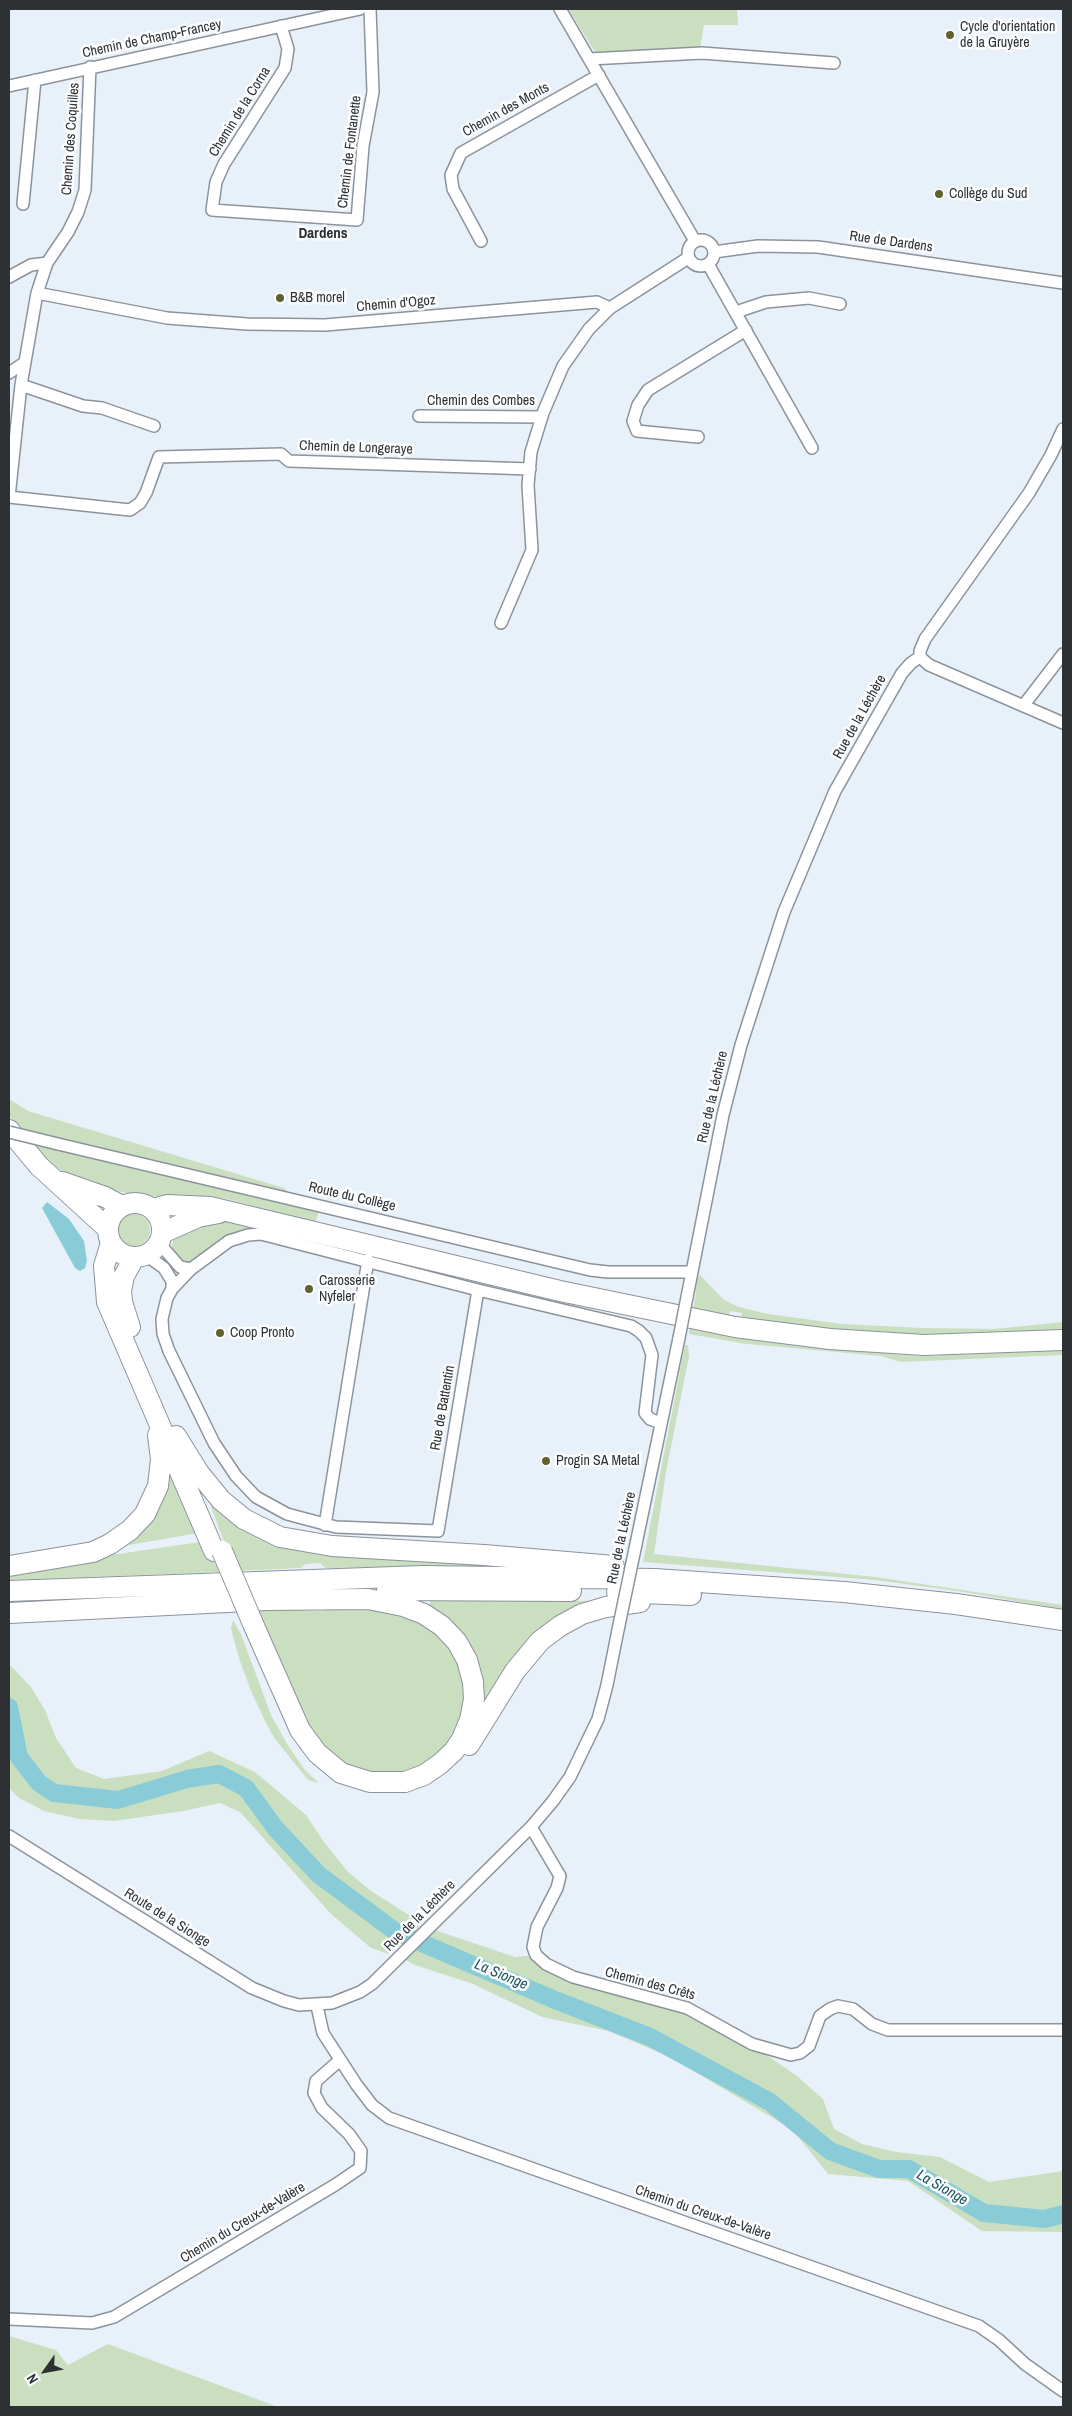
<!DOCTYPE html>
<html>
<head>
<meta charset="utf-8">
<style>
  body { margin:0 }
  #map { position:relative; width:1072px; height:2416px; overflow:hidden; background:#e8f1fa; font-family:"Archivo Narrow",sans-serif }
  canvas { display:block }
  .frame { position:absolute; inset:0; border:10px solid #2e3134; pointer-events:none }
  .north { position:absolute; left:20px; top:2346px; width:50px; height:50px; -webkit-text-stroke:4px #fcfdff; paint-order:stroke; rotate:238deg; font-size:14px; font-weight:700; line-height:20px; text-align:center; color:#2e3134 }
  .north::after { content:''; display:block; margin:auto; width:18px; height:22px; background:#2e3134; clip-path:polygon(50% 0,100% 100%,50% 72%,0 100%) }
</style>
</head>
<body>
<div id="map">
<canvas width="1072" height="2416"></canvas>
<div class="frame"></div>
<div class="north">N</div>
</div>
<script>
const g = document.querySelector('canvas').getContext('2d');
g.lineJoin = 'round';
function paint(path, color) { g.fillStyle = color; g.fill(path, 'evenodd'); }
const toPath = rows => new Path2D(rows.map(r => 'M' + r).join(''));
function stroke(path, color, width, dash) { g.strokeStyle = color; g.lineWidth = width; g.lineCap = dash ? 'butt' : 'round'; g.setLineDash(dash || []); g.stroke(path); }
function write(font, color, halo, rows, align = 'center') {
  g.font = font + ' "Archivo Narrow",sans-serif'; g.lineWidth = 5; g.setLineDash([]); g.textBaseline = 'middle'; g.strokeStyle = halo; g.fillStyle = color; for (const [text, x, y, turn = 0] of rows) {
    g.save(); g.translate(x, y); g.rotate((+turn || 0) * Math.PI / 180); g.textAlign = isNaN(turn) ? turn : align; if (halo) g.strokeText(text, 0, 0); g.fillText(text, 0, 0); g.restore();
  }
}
paint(toPath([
  [568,9,737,9,738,25,704,25,700,49,597,55],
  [9,1099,28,1111,284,1188,288,1192,284,1193,37,1133,319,1211,315,1224,243,1203,221,1198,166,1198,106,1190,79,1182,44,1159,9,1116],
  '118 1230a16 16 0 1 1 32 0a16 16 0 1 1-32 0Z',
  [201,1221,233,1221,262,1227,195,1262,186,1262,179,1259,172,1247,173,1240,179,1232],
  [700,1275,724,1300,739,1307,768,1314,842,1324,922,1328,994,1329,1063,1322,1063,1332,981,1337,859,1333,741,1319,742,1313,730,1311,729,1317,693,1311,696,1292,692,1291,696,1276],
  [690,1325,901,1355,938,1356,946,1353,1063,1347,1063,1355,901,1362,881,1356,747,1344,689,1334],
  [685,1345,688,1345,689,1356,666,1472,654,1554,875,1577,1063,1605,1063,1609,957,1591,875,1580,643,1562],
  [166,1455,199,1533,117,1547],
  [218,1503,248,1526,485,1560,485,1566,325,1568,320,1563,305,1564,301,1568,235,1571,211,1507],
  [200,1542,206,1544,219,1572,9,1580,9,1570],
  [431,1600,610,1601,578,1612,480,1722,478,1695,427,1610],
  [327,1606,384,1608,430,1625,458,1654,468,1692,461,1729,435,1761,400,1776,347,1769,312,1737,250,1609,302,1607,304,1611,324,1611],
  [233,1620,241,1634,271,1715,287,1744,305,1770,319,1783,308,1780,275,1739,266,1723,251,1691,240,1661,231,1629],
  [9,1664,31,1687,45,1710,56,1738,76,1768,104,1779,162,1771,209,1751,255,1772,306,1815,324,1842,348,1872,371,1891,417,1920,419,1928,389,1954,371,1948,331,1914,240,1812,220,1803,183,1811,114,1821,79,1819,44,1811,19,1798,9,1788],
  [429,1928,515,1957,536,1955,546,1964,676,2004,746,2041,797,2076,823,2099,834,2129,862,2144,896,2152,940,2157,989,2182,1063,2171,1063,2232,982,2231,908,2181,828,2174,793,2130,670,2057,608,2031,542,2017,473,1984,415,1965,400,1957],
  [9,2336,56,2350,68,2365,108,2344,278,2407,9,2407]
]), '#cadfc0');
paint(toPath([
  [47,1202,69,1219,84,1241,87,1261,85,1268,80,1271,75,1268,42,1208]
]), '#89ccd8');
stroke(toPath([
  [9,1707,19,1757,39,1783,54,1793,118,1800,187,1779,219,1774,246,1788,276,1829,319,1875,396,1932,555,2000,650,2037,770,2102,830,2151,879,2169,909,2169,984,2213,1045,2219,1063,2214]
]), '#89ccd8', 18);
const street = toPath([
  [560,9,695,241],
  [281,26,288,49,285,68,224,164,216,182,212,210,357,220,363,146,373,92,370,9],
  [590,59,702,53,834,63],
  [90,67,85,190,78,212,68,232,47,263,37,293,21,385,9,497,130,510,140,503,146,493,159,457,281,454,289,461,530,469],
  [9,86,360,9],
  [23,204,35,80],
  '688 253a13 13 0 1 1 26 0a13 13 0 1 1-26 0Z',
  [481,241,453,189,451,175,461,153,599,75],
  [714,252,758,246,818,247,1063,283],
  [708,264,812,448],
  [9,277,31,265,47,263],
  [37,293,167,318,247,324,325,325,597,302,610,308],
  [736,312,766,302,809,298,840,304],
  [9,373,24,363],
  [21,385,83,406,102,408,154,426],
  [419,416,542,417],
  [698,437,637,431,633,421,638,405,648,390,746,330],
  [501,623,532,550,528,485,531,452,543,413,563,366,589,329,610,308,688,258],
  [920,657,920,651,925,639,1029,493,1051,455,1063,429],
  [920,657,929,665,1063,723],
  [1023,706,1063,654],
  [58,1144,590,1270,608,1272,691,1272],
  [146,1255,164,1268,172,1281,172,1289,167,1298,162,1319,163,1334,169,1351,214,1443,236,1476,256,1497,287,1514,336,1527,438,1531,478,1290,261,1234,248,1235,229,1241,191,1269,180,1267,159,1243],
  [172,1289,191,1269],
  [478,1290,631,1326,639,1331,646,1338,652,1355,645,1413,650,1419,661,1423],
  [687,1297,723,1115,741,1045,784,912,835,791,902,673,911,663,920,657],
  [325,1525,368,1260],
  [636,1544,679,1338],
  [531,1827,560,1876,557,1888,537,1927,533,1947,536,1955,546,1964,573,1977,687,2008,752,2044,791,2055,800,2053,809,2046,820,2016,830,2009,838,2006,853,2009,872,2024,888,2030,1063,2030],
  [9,1836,252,1988,284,2001,299,2005,332,2003,360,1992,372,1984,531,1827,553,1801,570,1777,598,1719,607,1685,618,1630],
  [317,2006,323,2033,356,2084,372,2105,389,2118,979,2326,999,2340,1025,2364,1063,2391],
  [9,2319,92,2323,114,2317,335,2185,360,2168,361,2151,349,2134,322,2108,314,2093,316,2081,340,2060]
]);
const highway = toPath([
  [9,1130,39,1166,108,1229],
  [62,1182,105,1197,122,1206],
  '108 1230a27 27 0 1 1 54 0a27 27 0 1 1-54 0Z',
  [153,1209,167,1205,210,1207,560,1291,735,1327,830,1339,924,1345,1063,1340],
  [162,1233,198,1217,219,1213],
  [111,1243,104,1266,107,1302,214,1551],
  [130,1327,122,1302,121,1291,124,1276,134,1258],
  [176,1436,199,1473,221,1500,244,1519,280,1537,332,1546,484,1555,614,1566],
  [9,1566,93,1552,110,1544,130,1530,145,1514,158,1486,161,1459,158,1435],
  [387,1590,571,1591],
  [9,1591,422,1576,655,1579,844,1592,956,1604,1063,1620],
  [617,1592,691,1595],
  [9,1613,267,1600,368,1599,403,1606,424,1614,442,1626,457,1642,467,1660,473,1682,474,1699,470,1720,462,1739,454,1751,440,1764,424,1775,405,1782,370,1782,341,1773,317,1753,300,1730,254,1626],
  [469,1745,515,1671,540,1641,560,1626,582,1614,606,1607,640,1602]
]);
stroke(street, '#8c939b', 14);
stroke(highway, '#8c939b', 22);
stroke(street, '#fff', 11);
stroke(highway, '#fff', 20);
const streetBridge = toPath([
  [9,1132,58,1144],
  [679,1338,687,1297],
  [618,1630,636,1544]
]);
const highwayBridge = toPath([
  [222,1551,254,1626]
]);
stroke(streetBridge, '#8c939b', 14, []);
stroke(highwayBridge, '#8c939b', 22, []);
stroke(streetBridge, '#fff', 11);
stroke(highwayBridge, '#fff', 20);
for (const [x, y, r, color] of [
  [950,35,5,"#5f6230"],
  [939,194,5,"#5f6230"],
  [280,298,5,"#5f6230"],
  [309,1289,5,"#5f6230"],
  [220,1333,5,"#5f6230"],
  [546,1461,5,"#5f6230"]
]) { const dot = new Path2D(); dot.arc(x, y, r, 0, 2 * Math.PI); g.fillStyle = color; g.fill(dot); stroke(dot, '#fcfdff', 2); }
write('14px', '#2e3134', '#fcfdff', [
  ["Cycle d'orientation",960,27],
  ["de la Gruyère",960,43],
  ["Collège du Sud",949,194],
  ["B&B morel",290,298],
  ["Carosserie",319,1281],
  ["Nyfeler",319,1297],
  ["Coop Pronto",230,1333],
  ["Progin SA Metal",556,1461]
], 'left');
write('14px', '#2e3134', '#fcfdff', [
  ["Chemin de Champ-Francey",152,39,-12],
  ["Chemin des Monts",506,110,-29],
  ["Chemin de la Corna",240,112,-58],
  ["Chemin des Coquilles",71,139,-86],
  ["Chemin de Fontanette",350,152,-83],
  ["Rue de Dardens",891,242,8],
  ["Chemin d'Ogoz",396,304,-5],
  ["Chemin des Combes",481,401],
  ["Chemin de Longeraye",356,448,2],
  ["Rue de la Léchère",860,717,-61],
  ["Rue de la Léchère",713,1097,-77],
  ["Route du Collège",352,1197,13],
  ["Rue de Battentin",443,1408,-80],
  ["Rue de la Léchère",622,1538,-78],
  ["Rue de la Léchère",420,1916,-45],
  ["Route de la Sionge",167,1918,32],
  ["Chemin des Crêts",650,1984,15],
  ["Chemin du Creux-de-Valère",703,2213,19],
  ["Chemin du Creux-de-Valère",243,2223,-31]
]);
write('bold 15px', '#272e34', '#fcfdff', [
  ["Dardens",323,234]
]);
write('italic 15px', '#1d555f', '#fcfdff', [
  ["La Sionge",501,1975,23],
  ["La Sionge",942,2188,30]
]);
</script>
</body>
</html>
